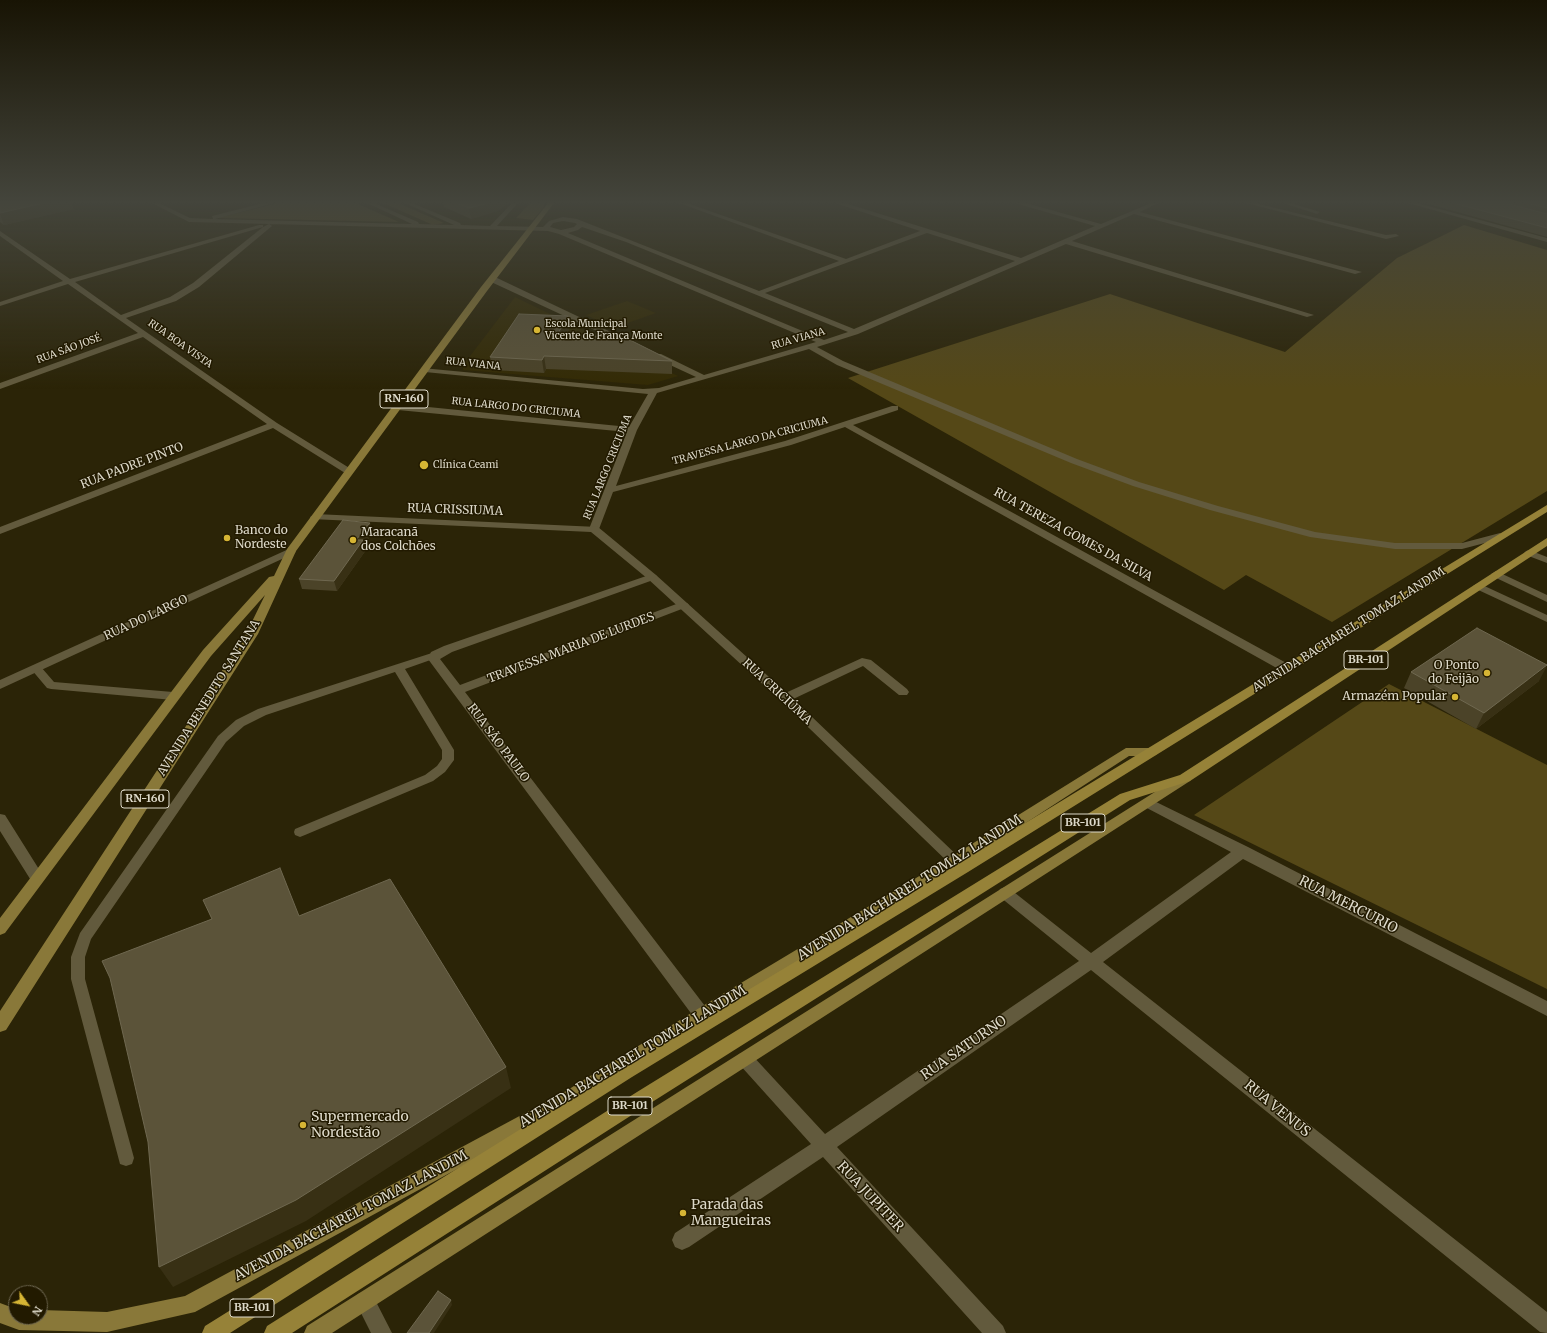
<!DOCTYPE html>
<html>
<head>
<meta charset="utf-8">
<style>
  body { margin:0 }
  #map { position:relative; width:1547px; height:1333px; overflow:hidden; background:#2b2407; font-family:Merriweather,serif }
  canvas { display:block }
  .north { position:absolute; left:8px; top:1285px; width:40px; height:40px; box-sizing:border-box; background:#221a00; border:1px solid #6d6650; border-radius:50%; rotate:123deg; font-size:11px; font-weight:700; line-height:16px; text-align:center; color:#ddd9c9 }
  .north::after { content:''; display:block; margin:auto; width:14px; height:18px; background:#d6b534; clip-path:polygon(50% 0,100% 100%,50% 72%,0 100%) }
</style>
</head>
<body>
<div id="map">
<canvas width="1547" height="1333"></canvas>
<div class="north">N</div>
</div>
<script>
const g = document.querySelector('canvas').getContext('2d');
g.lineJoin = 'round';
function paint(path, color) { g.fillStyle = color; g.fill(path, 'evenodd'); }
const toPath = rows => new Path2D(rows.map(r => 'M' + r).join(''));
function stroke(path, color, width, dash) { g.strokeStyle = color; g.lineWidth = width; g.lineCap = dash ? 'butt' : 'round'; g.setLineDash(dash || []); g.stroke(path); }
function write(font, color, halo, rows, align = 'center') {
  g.font = font + ' Merriweather,serif'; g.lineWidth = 3; g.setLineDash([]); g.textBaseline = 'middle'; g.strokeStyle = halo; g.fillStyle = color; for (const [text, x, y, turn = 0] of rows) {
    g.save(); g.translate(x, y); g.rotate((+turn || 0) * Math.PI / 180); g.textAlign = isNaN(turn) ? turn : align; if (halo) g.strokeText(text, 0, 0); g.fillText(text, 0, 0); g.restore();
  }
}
paint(toPath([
  [515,297,678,376,648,385,463,370,464,364],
  [627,301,656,313,614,328,586,315]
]), '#332a04');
paint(toPath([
  [278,203,356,203,399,222,217,218],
  [383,203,398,203,444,223,433,225],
  [530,203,544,203,544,207,533,220,516,218],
  [1464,225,1547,250,1547,491,1332,622,1246,575,1224,590,848,378,1110,294,1285,352,1397,258],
  [1389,684,1547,765,1547,989,1194,815]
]), '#554817');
paint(toPath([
  [1529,550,1547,557,1547,563,1526,555,1524,553,1526,551,1529,550],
  [1496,571,1547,595,1547,602,1492,576,1491,574,1496,571],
  [435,652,439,653,440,655,439,657,405,669,454,750,454,760,445,772,433,781,305,835,300,837,295,835,294,832,295,829,425,775,437,766,442,759,442,750,395,672,266,715,244,726,226,742,91,939,85,957,85,979,134,1158,132,1164,126,1166,120,1164,71,979,71,957,80,933,218,736,236,720,258,709,435,652],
  [37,666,41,667,54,682,173,692,179,696,173,700,51,689,47,688,31,669,37,666]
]), '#625a3d');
paint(toPath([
  [152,203,159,203,190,218,213,219,212,216,263,203,272,203,271,204,215,219,412,224,367,203,374,203,418,222,419,224,454,225,405,203,412,203,460,223,461,225,490,226,512,203,518,203,497,226,543,227,549,221,563,217,577,219,759,291,839,261,679,203,687,203,846,259,920,231,838,204,837,203,845,203,1021,258,1095,226,1018,204,1017,203,1026,203,1101,224,1151,203,1158,203,1140,212,1362,272,1355,274,1134,214,1072,241,1314,315,1307,317,1066,244,858,334,817,347,843,361,1077,459,1139,482,1218,506,1315,532,1395,543,1462,543,1500,533,1505,536,1504,538,1462,549,1395,549,1310,537,1210,510,1133,486,1071,463,837,365,809,349,657,393,637,430,616,486,785,441,892,406,898,406,898,410,853,425,1290,665,1292,668,1290,671,1282,671,845,427,791,445,613,492,599,529,594,532,589,529,627,432,398,410,394,407,398,404,629,427,648,394,425,372,422,372,422,368,643,389,659,388,696,377,655,358,655,354,661,354,704,375,816,342,559,234,548,231,189,222,152,203],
  [563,221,575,223,577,224,574,227,561,230,550,227,553,223,563,221],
  [582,227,626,242,848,332,824,340,568,233,578,230,582,227],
  [927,233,1015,261,854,329,765,293,927,233],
  [1246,203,1255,203,1386,235,1396,234,1399,236,1386,239,1246,203],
  [1283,203,1291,203,1320,212,1317,214,1283,203],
  [1408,203,1417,203,1547,238,1547,242,1408,203],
  [259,225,263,225,263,227,269,224,272,226,199,287,176,301,126,318,277,423,351,469,353,471,351,473,345,473,273,428,0,534,0,527,267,424,143,337,0,389,0,383,138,333,68,284,0,306,0,302,63,281,0,236,0,231,70,279,259,225],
  [263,227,193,283,170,297,121,315,75,282,263,227],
  [489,277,495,277,634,343,627,345,489,281,489,277],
  [291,548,295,549,296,551,295,553,0,689,0,680,291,548],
  [652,574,656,575,657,577,656,579,452,652,440,659,460,685,679,603,687,603,689,605,687,607,465,692,708,1010,710,1015,708,1020,702,1022,696,1020,428,659,431,652,444,646,652,574],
  [862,658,871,660,907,689,909,692,907,695,899,695,863,666,789,701,781,701,779,698,781,695,862,658],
  [1148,798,1248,847,1547,1001,1547,1016,1243,859,1103,962,1547,1312,1547,1333,1540,1332,1091,970,837,1147,1003,1326,1006,1333,982,1333,823,1157,689,1247,682,1250,675,1247,672,1240,675,1233,811,1144,739,1064,737,1059,739,1054,745,1052,751,1054,825,1134,1079,961,1000,897,998,893,1000,889,1005,887,1010,889,1091,953,1231,852,1143,806,1141,803,1143,800,1148,798],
  [0,814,5,815,42,874,44,878,42,882,37,884,32,882,0,831,0,814],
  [365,1291,372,1294,392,1333,371,1333,355,1301,358,1294,365,1291]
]), '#625a3d');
paint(toPath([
  [315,514,598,527,656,575,789,695,963,861,961,865,956,866,951,865,781,701,648,579,591,532,311,519,310,517,315,514],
  [1478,583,1547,615,1547,622,1474,588,1473,586,1478,583]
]), '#625a3d');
paint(toPath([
  [548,203,554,203,487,291,296,551,258,634,6,1030,0,1032,0,1011,246,634,265,595,211,656,5,933,0,935,0,918,203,650,269,577,274,576,287,549,481,287,548,203],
  [1126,748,1151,748,1156,749,1158,752,1156,755,1151,756,1129,756,961,865,708,1020,578,1103,195,1312,107,1332,19,1330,0,1323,0,1303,16,1309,16,1317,40,1317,40,1310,107,1312,185,1296,566,1091,696,1010,951,857,1126,748],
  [1185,773,1190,775,1192,778,1190,781,332,1333,304,1333,307,1326,1185,773]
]), '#897839');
paint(toPath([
  [1547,505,1547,512,968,872,632,1077,230,1333,202,1333,205,1326,620,1067,958,864,1547,505],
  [1547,538,1547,546,1190,781,1130,800,649,1104,292,1333,264,1333,267,1326,637,1092,1120,794,1180,775,1547,538]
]), '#968238');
paint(toPath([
  [0,203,74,209,4,225,0,222],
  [443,203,508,203,498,211,471,219,444,207],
  [1425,203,1547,203,1547,237],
  [569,329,566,335,672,361,672,374,546,369,544,373,493,370,490,357],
  [373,533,364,544,366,550,337,591,302,589,299,579],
  [1411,672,1539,681,1476,729,1404,688]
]), '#4b4328');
paint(toPath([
  [44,203,71,203,74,209,4,225,0,214,0,213],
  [489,203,508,203,498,211,471,219,469,208],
  [568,316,569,329,558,348,557,335],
  [544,356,546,369,544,373,542,360],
  [370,523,373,533,364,544,366,550,337,591,334,581,356,540],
  [1547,666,1539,681,1476,729,1484,713],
  [506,1067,511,1088,306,1221,173,1287,159,1267],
  [451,1300,452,1305,434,1333,429,1333]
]), '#383014');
const building = toPath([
  [0,203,44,203,0,213,0,203],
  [457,203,489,203,469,208,457,203],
  [1453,203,1505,203,1547,214,1547,228,1453,203],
  [1527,203,1547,203,1547,208,1527,203],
  [519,314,568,316,557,335,624,337,672,361,544,356,542,360,490,357,519,314],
  [343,520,370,523,356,540,363,540,334,581,299,579,343,520],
  [1477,628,1547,665,1484,713,1411,672,1477,628],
  [280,868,299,916,390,879,506,1067,296,1200,159,1267,148,1142,110,978,102,961,212,919,203,900,280,868],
  [438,1291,451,1300,429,1333,407,1333,438,1291]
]);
paint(building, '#5b5339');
stroke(building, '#6f6850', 1);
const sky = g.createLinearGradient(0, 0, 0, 389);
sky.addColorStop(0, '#181404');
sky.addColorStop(0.52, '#44453c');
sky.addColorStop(1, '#44453c00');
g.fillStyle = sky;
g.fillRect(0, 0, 1547, 389);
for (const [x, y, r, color] of [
  [537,330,4,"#d6b534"],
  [424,465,5,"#d6b534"],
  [227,538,4,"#d6b534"],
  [353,540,4,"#d6b534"],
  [1487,673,4,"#d6b534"],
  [1455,697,4,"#d6b534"],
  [303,1125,4,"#d6b534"],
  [683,1213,4,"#d6b534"]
]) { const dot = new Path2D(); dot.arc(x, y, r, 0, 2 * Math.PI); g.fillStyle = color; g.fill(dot); stroke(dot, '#221a00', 1.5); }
write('10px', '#ddd9c9', '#221a00', [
  ["Escola Municipal",545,324],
  ["Vicente de França Monte",545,336],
  ["Clínica Ceami",433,465]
], 'left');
write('10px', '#ddd9c9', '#221a00', [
  ["RUA VIANA",798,339,-16],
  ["RUA BOA VISTA",180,344,35],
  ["RUA SÃO JOSÉ",69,349,-20],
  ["RUA VIANA",473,364,6],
  ["RUA LARGO DO CRICIUMA",516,408,6],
  ["TRAVESSA LARGO DA CRICIUMA",750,441,-15],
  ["RUA LARGO CRICIUMA",608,467,-68]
]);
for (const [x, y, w] of [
  [404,399,48],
  [1366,660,44],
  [145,799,48],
  [1083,823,44],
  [630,1106,44],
  [252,1308,44]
]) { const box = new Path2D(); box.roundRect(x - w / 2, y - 9, w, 18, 3); g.fillStyle = '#221a00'; g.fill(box); stroke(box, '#ddd9c9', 1); }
write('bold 11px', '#ddd9c9', null, [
  ["RN-160",404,399],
  ["BR-101",1366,660],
  ["RN-160",145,799],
  ["BR-101",1083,823],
  ["BR-101",630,1106],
  ["BR-101",252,1308]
]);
write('12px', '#ddd9c9', '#221a00', [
  ["RUA PADRE PINTO",132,466,-21],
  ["RUA CRISSIUMA",455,510,2],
  ["RUA TEREZA GOMES DA SILVA",1073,535,29],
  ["RUA DO LARGO",146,618,-25],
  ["AVENIDA BACHAREL TOMAZ LANDIM",1349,630,-32],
  ["TRAVESSA MARIA DE LURDES",571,648,-21],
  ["RUA CRICIÚMA",777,692,43],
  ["AVENIDA BENEDITO SANTANA",209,698,-58],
  ["RUA SÃO PAULO",498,743,53]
]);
write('12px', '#ddd9c9', '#221a00', [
  ["Banco do",235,531],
  ["Nordeste",235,545],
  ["Maracanã",361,533],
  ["dos Colchões",361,547],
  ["O Ponto",1479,666,"right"],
  ["do Feijão",1479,680,"right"],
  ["Armazém Popular",1447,697,"right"]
], 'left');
write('14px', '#ddd9c9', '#221a00', [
  ["AVENIDA BACHAREL TOMAZ LANDIM",910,888,-32],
  ["RUA MERCURIO",1348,905,27],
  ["RUA SATURNO",964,1048,-35],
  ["AVENIDA BACHAREL TOMAZ LANDIM",633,1057,-31],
  ["RUA VENUS",1277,1109,39],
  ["RUA JUPITER",870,1197,47],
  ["AVENIDA BACHAREL TOMAZ LANDIM",351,1216,-28]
]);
write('14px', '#ddd9c9', '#221a00', [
  ["Supermercado",311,1117],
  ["Nordestão",311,1133],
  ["Parada das",691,1205],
  ["Mangueiras",691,1221]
], 'left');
</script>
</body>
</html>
